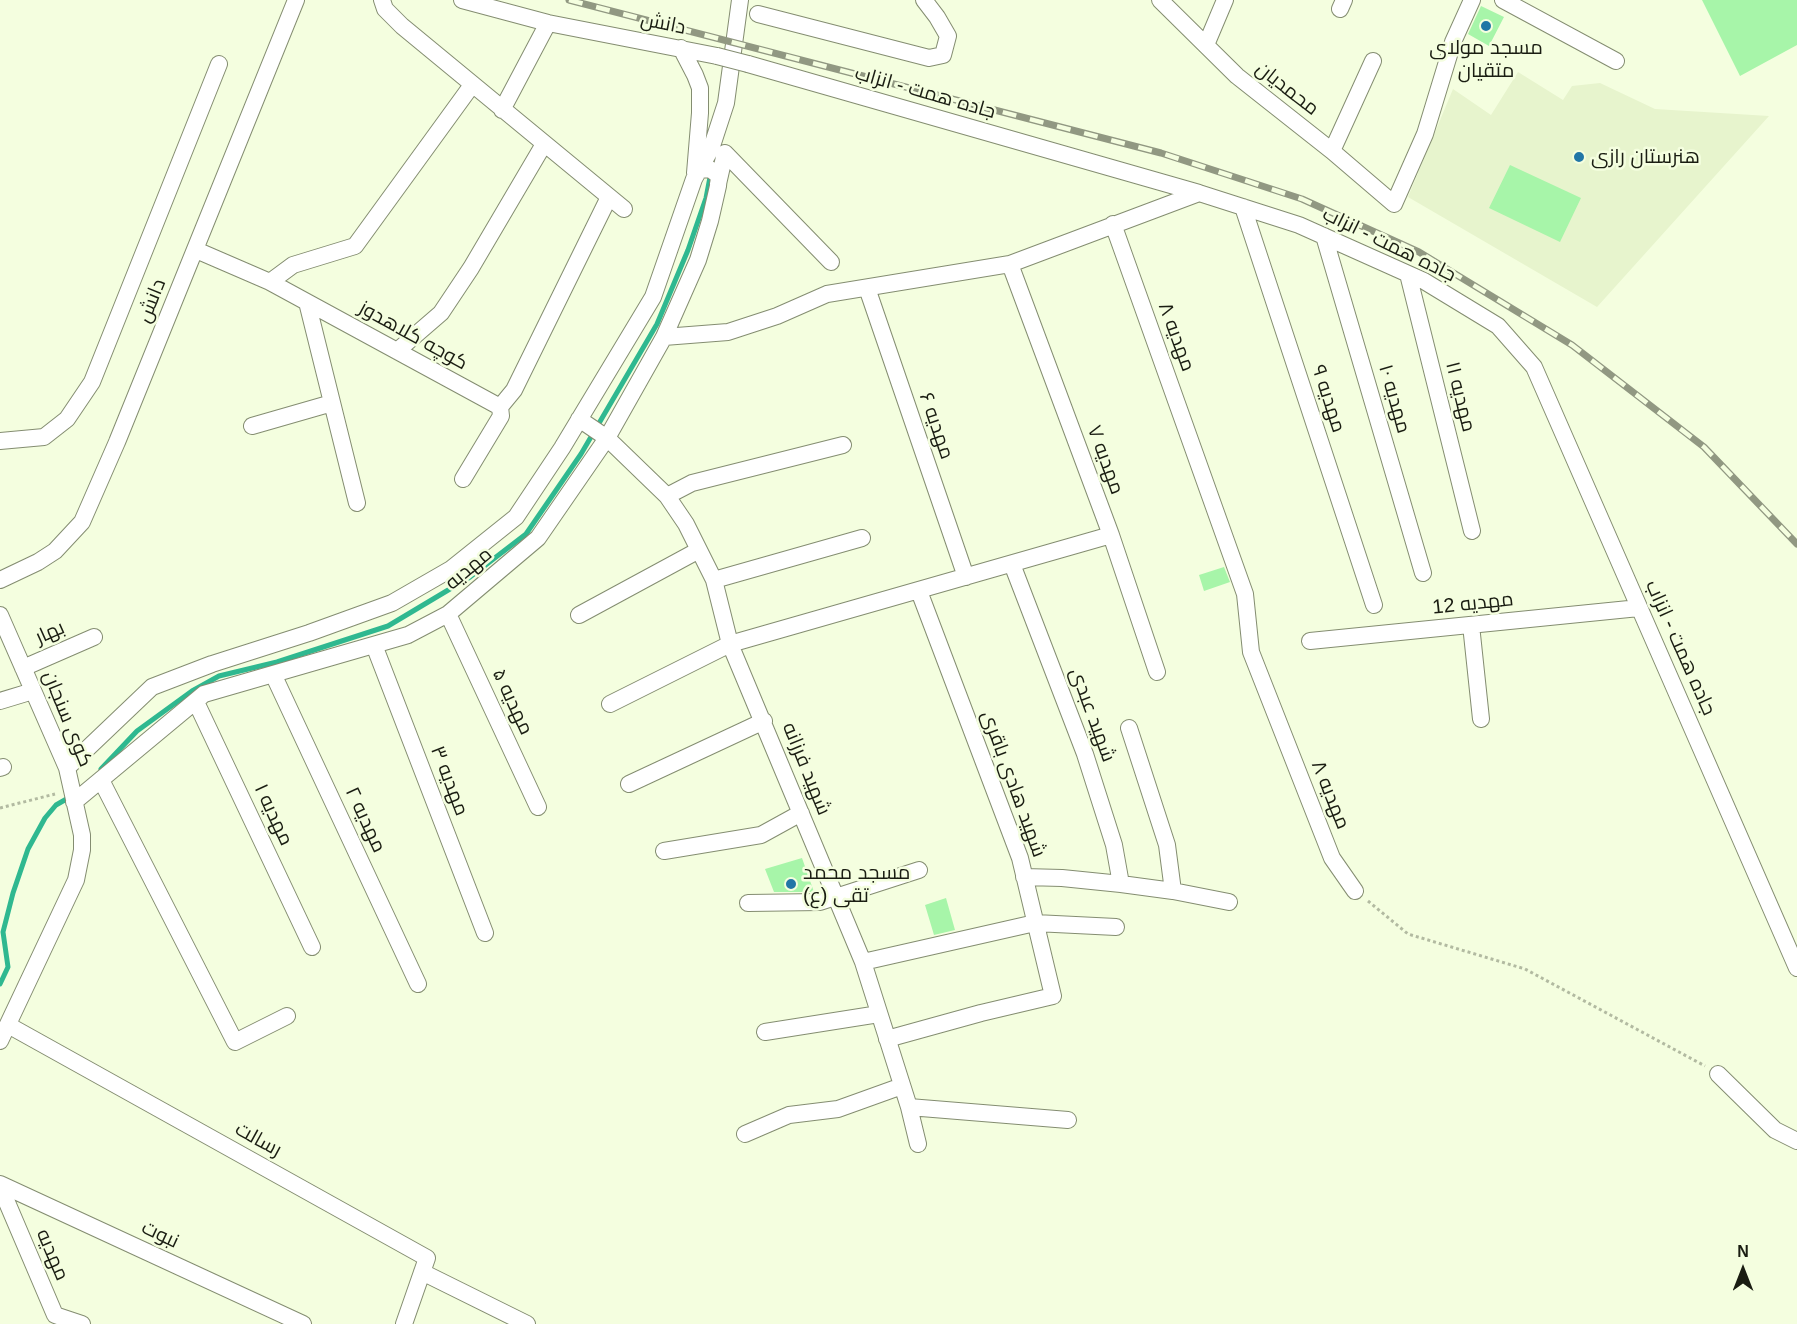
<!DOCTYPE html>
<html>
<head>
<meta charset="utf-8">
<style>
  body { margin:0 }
  #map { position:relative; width:1797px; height:1324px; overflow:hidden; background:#f4fedf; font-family:Arial,sans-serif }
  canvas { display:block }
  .north { position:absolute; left:1713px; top:1240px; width:60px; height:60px; -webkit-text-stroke:4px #f4fedf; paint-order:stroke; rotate:0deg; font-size:16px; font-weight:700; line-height:24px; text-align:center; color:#1a1d12 }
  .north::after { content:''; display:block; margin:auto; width:21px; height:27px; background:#1a1d12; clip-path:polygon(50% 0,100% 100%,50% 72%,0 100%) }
</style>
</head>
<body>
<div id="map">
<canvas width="1797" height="1324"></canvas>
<div class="north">N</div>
</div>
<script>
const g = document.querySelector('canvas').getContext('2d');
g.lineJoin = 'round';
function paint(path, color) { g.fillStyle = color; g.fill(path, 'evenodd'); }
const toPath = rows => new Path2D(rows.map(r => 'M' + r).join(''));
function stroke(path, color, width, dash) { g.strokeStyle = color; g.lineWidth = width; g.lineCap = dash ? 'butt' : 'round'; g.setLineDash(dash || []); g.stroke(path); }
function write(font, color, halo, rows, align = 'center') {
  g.font = font + ' Arial,Cairo,sans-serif'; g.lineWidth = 5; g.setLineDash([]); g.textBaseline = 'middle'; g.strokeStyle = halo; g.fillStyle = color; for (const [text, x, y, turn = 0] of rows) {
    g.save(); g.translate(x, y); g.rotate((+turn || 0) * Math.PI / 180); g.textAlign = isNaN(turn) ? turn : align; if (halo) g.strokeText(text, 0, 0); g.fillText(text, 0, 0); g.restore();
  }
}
paint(toPath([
  [1518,72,1563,100,1572,86,1600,83,1655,109,1769,116,1597,307,1408,197,1453,89,1491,115]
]), '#e7f4cd');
stroke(toPath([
  [101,769,137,731,192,691,219,676,277,662,388,626,470,577,526,534,581,454,657,324,688,250,706,198,711,172],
  [0,984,8,967,3,932,13,893,28,849,45,818,56,805,70,797]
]), '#2fb890', 5);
paint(toPath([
  [1702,0,1797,0,1797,45,1740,76],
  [1481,6,1504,17,1489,46,1468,34],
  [1510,165,1581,198,1560,242,1489,208],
  [1224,567,1230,582,1204,591,1199,575],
  [802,858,814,892,774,892,765,869],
  [946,898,955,930,934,935,925,905]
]), '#a7f5a9');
const minor = toPath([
  [382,0,385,9,402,26,624,209],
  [462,0,548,23,717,56],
  [1160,0,1237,76,1332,151,1394,204,1425,134,1453,42,1472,0],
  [1503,0,1616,61],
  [1340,9,1344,0],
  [758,14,929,58,943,55,948,36,937,17,924,0],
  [1206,45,1225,0],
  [681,48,695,75,700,88,700,113,695,173],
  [748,64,1199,193,1299,225,1424,281,1498,326,1534,367,1797,968],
  [502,110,548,23],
  [1332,151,1373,61],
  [699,170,711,149,726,103,740,0],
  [718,184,725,153,831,262],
  [1243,207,1374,605],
  [1113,224,1245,594,1251,652,1332,858,1355,891],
  [1324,236,1423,573],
  [196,250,270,282,500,407],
  [1010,264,1111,535,1157,672],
  [1408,274,1472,531],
  [270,282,293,265,355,246,472,85],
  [867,288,966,577],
  [307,302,357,503],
  [664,337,728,332,777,316,827,294,1010,264,1199,193],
  [397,351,441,313,471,268,544,144],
  [579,419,607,438,667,496,686,524,714,580,730,644,863,962,909,1107,918,1144],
  [252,426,332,403],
  [0,441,44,437,67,419,92,382,219,64],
  [463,479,501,416,500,407,514,390,609,197],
  [667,496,692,483,843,445],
  [1012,564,1085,754,1114,845,1121,884],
  [0,580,38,562,55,551,82,522,117,442,296,0],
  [714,580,862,538],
  [448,614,538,807],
  [0,615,67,768,82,835,82,850,76,880,0,1041],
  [579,615,699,550],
  [1471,625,1481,719],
  [1310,641,1639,608],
  [374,645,485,933],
  [23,668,94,637],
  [273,674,418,984],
  [0,701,33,691],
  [196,702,312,947],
  [610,704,730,644,1111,535],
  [1129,728,1167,845,1173,891],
  [0,768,3,767],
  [67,768,152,687,212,664,309,633,392,603,451,569,516,517,562,448,653,297,694,179,699,170,710,169,719,176,718,186,710,221,698,260,664,337,607,438,538,538,448,614,408,635,204,694,74,802],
  [101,780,235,1042,287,1016],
  [629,784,764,721],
  [664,851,761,835,801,813],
  [1024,877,1062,878,1121,884,1173,891,1229,902],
  [748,903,820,902,919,870],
  [863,962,1035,923,1116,927],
  [8,1025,427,1258,404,1324],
  [765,1032,879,1014],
  [887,1039,981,1013,1053,996,1020,858,919,591],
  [1718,1074,1775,1130,1797,1141],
  [909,1107,1068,1120],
  [745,1134,789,1115,838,1109,902,1086],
  [0,1184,303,1324],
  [0,1186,55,1315,82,1324],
  [422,1272,527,1324]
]);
stroke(minor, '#848d71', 18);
stroke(toPath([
  [0,808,55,794],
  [1368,901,1408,934,1525,969,1705,1066]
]), '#b2baa1', 3, [3, 3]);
stroke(minor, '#fff', 16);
const rail = toPath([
  [569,0,1161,153,1302,199,1419,252,1572,345,1704,447,1797,544]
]);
stroke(rail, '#919882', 7);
stroke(rail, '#f4fedf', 4.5, [14]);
const minorBridge = toPath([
  [717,56,748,64]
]);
stroke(minorBridge, '#848d71', 18, []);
stroke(minorBridge, '#fff', 16);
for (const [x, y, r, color] of [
  [1486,26,6,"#2176a6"],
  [1579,157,6,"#2176a6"],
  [791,884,6,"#2176a6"]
]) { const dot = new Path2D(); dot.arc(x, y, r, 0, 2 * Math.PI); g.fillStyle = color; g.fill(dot); stroke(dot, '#f4fedf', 2); }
write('20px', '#1a1d12', '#f4fedf', [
  ["دانش",663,24,11],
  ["محمدیان",1287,89,38],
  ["جاده همت - انزاب",925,93,16],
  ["جاده همت - انزاب",1389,245,26],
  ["دانش",152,301,-68],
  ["کوچه کلاهدوز",413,336,29],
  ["مهدیه ۸",1176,337,70],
  ["مهدیه ۱۱",1460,397,76],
  ["مهدیه ۹",1328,399,72],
  ["مهدیه ۱۰",1394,399,74],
  ["مهدیه ۶",936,426,71],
  ["مهدیه ۷",1105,460,70],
  ["مهدیه",469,569,-40],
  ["مهدیه 12",1473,604,-6],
  ["بهار",50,633,-24],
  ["جاده همت - انزاب",1680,648,66],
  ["مهدیه ۵",512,702,65],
  ["شهید عبدی",1092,715,70],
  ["کوی سنجان",67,719,68],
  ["شهید فرزانه",806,769,68],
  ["مهدیه ۳",449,781,69],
  ["شهید هادی باقری",1013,784,70],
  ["مهدیه ۸",1330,795,68],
  ["مهدیه ۱",273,815,65],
  ["مهدیه ۲",365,820,65],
  ["رسالت",258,1140,29],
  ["نبوت",160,1235,25],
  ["مهدیه",52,1255,67]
]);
write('20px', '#1a1d12', '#f4fedf', [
  ["مسجد مولای",1486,48,"center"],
  ["متقیان",1486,71,"center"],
  ["هنرستان رازی",1591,157],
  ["مسجد محمد",803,873],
  ["تقی (ع)",803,896]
], 'left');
</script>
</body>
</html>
